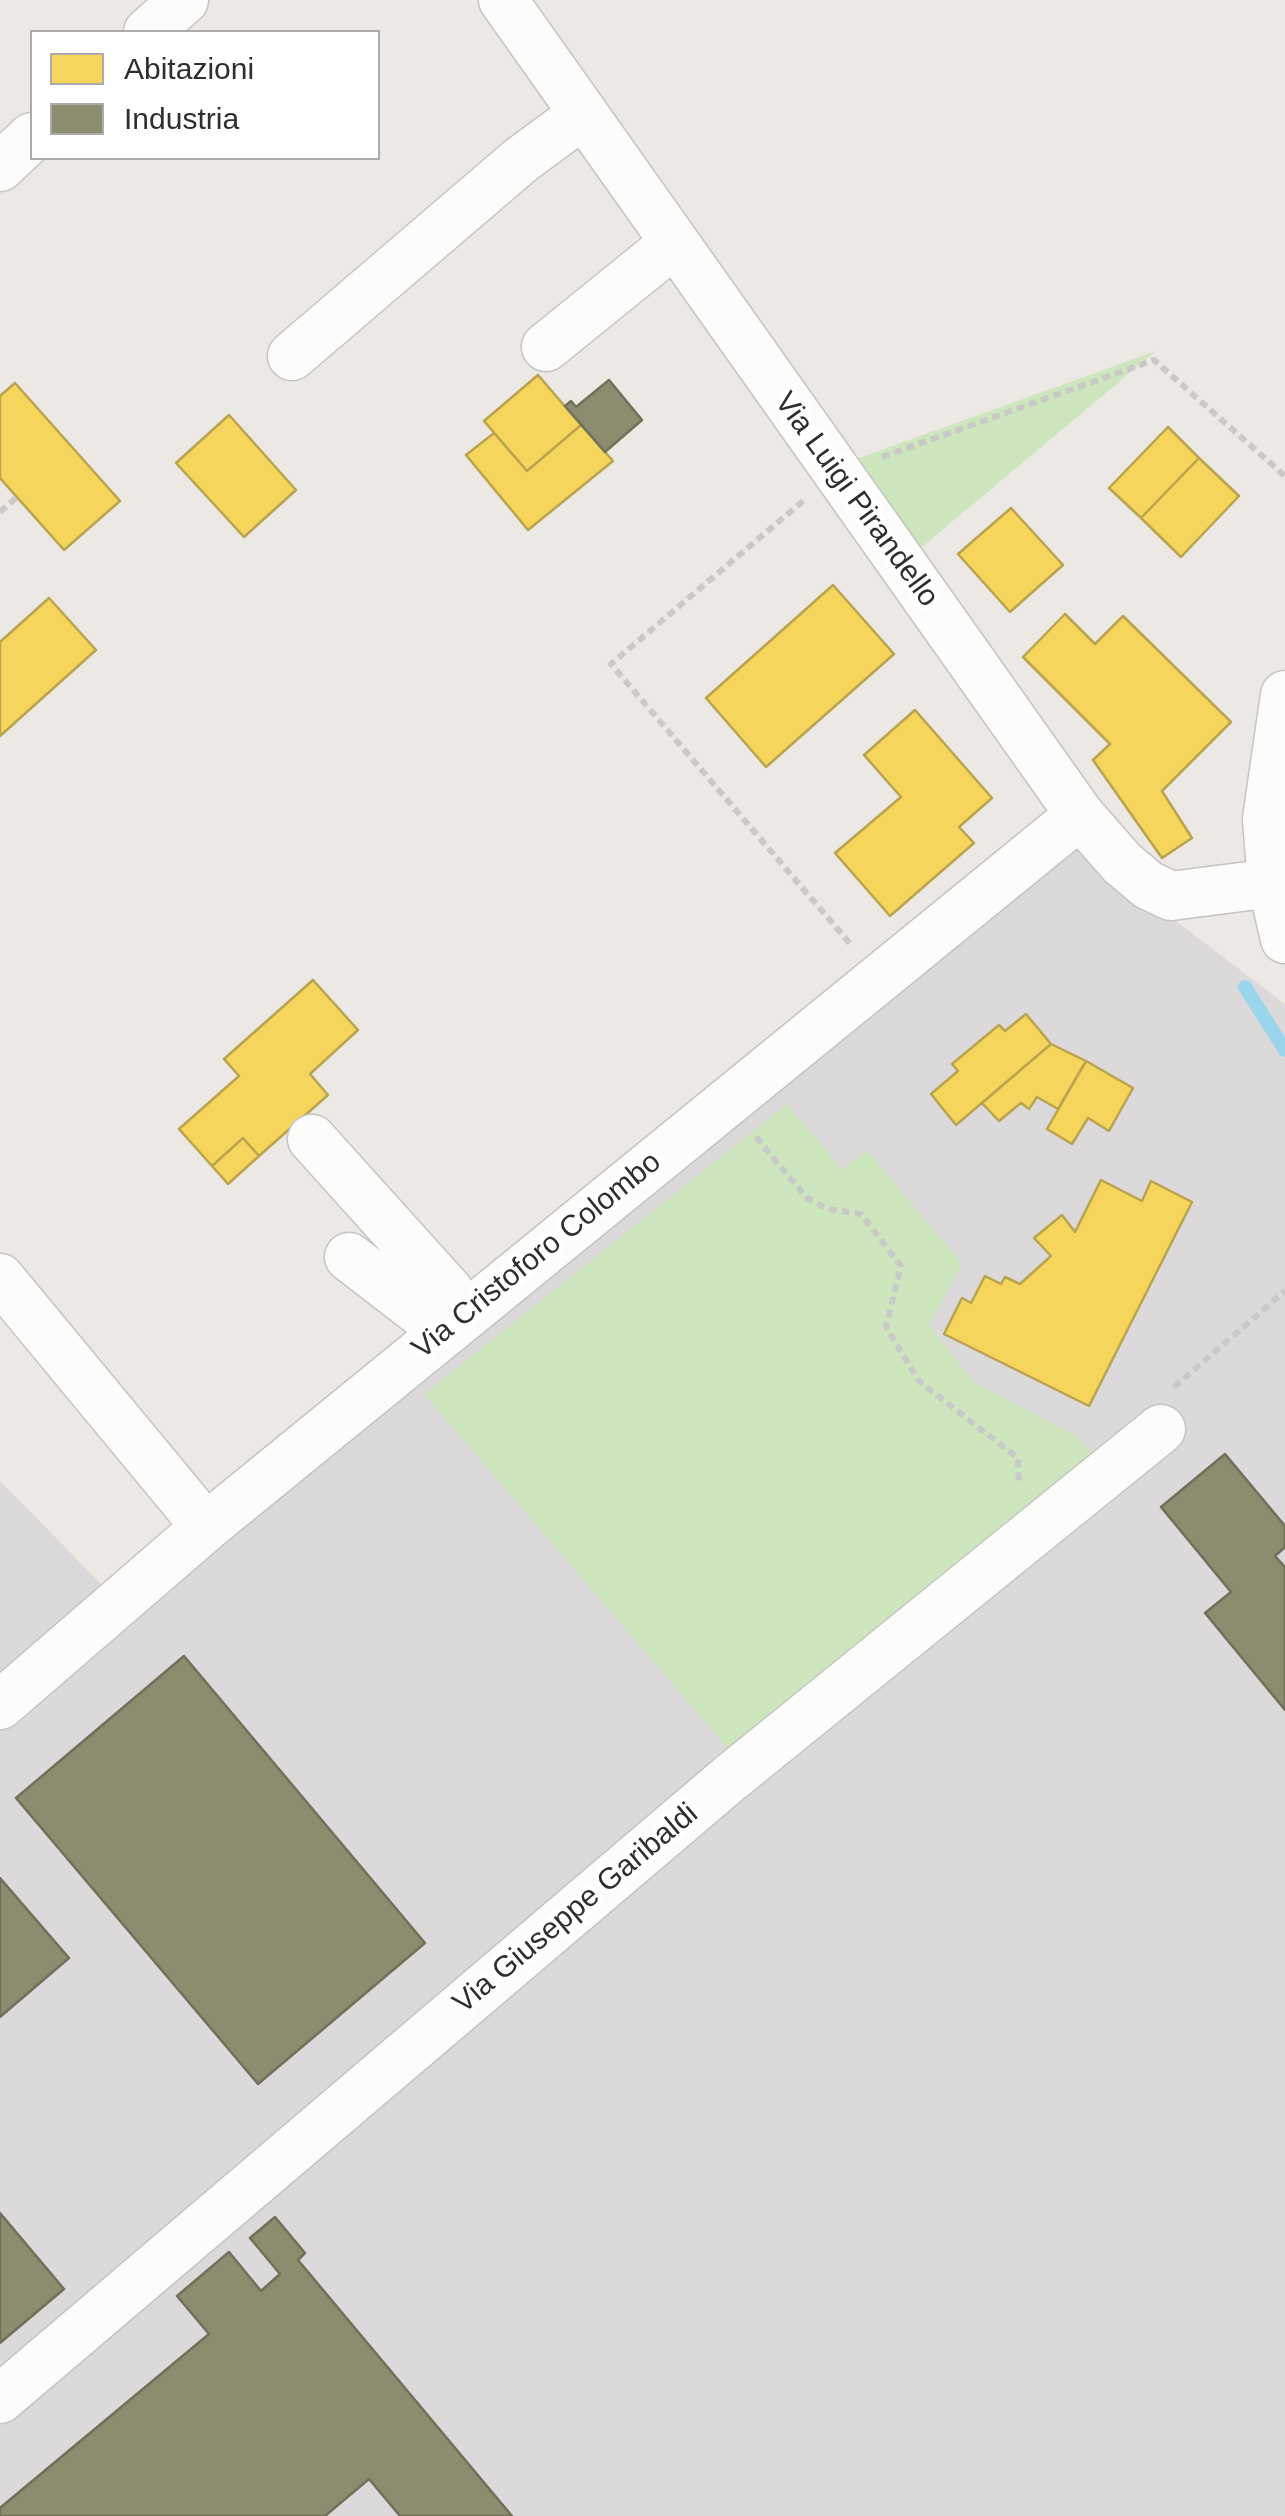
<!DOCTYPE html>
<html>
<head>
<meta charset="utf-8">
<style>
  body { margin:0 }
  #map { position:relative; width:1285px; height:2516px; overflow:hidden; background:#ece8e4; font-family:Helvetica,sans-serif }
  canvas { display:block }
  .legend { position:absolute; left:30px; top:30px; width:350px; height:130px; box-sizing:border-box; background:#fff; border:2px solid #ababab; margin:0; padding:12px 18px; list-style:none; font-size:30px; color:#2e2e2e }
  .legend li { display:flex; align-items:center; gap:20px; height:50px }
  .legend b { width:50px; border:2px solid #ababab }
</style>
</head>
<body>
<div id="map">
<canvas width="1285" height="2516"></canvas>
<ul class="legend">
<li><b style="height:28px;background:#f6d55c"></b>Abitazioni</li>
<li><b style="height:28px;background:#8c8c6e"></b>Industria</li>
</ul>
</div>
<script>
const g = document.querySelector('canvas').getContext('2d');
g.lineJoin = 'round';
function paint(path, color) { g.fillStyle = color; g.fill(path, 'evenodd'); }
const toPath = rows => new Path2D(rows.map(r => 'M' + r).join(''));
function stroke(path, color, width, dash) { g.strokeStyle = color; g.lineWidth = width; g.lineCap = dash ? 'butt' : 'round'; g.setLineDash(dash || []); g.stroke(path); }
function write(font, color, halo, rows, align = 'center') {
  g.font = font + ' Helvetica,sans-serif'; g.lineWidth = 10; g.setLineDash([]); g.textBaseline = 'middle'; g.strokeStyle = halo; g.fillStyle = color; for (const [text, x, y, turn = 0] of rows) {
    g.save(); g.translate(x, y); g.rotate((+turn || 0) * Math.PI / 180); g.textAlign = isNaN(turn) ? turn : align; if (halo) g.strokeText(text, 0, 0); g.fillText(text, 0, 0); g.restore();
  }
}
paint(toPath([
  [1052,827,1285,1004,1285,2516,0,2516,0,1481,117,1600]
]), '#dcd9db');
paint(toPath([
  [1156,351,916,552,848,462],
  [787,1104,842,1170,867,1150,962,1264,929,1325,975,1383,1075,1435,1096,1458,731,1752,424,1394]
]), '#cee6be');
const homes = toPath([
  [538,375,581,425,527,471,484,421,538,375],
  [15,383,120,501,64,550,0,478,0,396,15,383],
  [229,415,296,490,244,537,176,463,229,415],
  [581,425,613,461,528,530,466,455,494,433,527,471,581,425],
  [1168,427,1199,458,1141,518,1109,488,1168,427],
  [1199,458,1239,496,1181,557,1141,518,1199,458],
  [1011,508,1063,565,1010,612,958,554,1011,508],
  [833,585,894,654,766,767,706,698,833,585],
  [49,598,96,650,0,736,0,642,49,598],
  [1065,614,1095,644,1123,616,1231,722,1162,791,1192,838,1162,858,1093,760,1110,744,1023,657,1065,614],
  [915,710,992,798,959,827,974,843,890,916,835,853,901,797,864,755,915,710],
  [313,980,358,1030,310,1074,328,1095,259,1156,243,1138,212,1166,179,1129,239,1076,224,1059,313,980],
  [1026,1014,1051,1044,956,1125,931,1094,958,1071,952,1064,999,1025,1005,1031,1026,1014],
  [1051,1044,1086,1061,1058,1109,1037,1097,1029,1109,1021,1103,999,1121,982,1103,1051,1044],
  [1086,1061,1133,1088,1109,1131,1088,1118,1072,1144,1047,1129,1086,1061],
  [243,1138,259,1156,228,1184,212,1166,243,1138],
  [1101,1180,1142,1201,1151,1181,1192,1202,1089,1406,944,1334,962,1298,971,1303,985,1276,1001,1284,1005,1277,1020,1284,1051,1256,1034,1238,1062,1215,1075,1232,1101,1180]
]);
paint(homes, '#f6d55c');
stroke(homes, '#baa34e', 2.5);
const industry = toPath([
  [609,380,642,420,605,452,565,406,571,401,576,407,609,380],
  [1225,1454,1285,1526,1285,1547,1275,1556,1285,1567,1285,1710,1205,1613,1231,1592,1161,1507,1225,1454],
  [184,1656,425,1943,258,2084,16,1798,184,1656],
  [0,1878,69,1958,0,2017,0,1878],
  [0,2213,64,2289,0,2343,0,2213],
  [275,2217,305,2253,298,2260,512,2516,400,2516,369,2479,325,2516,0,2516,0,2508,209,2334,177,2296,229,2252,261,2291,280,2274,250,2238,275,2217]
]);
paint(industry, '#8c8c6e');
stroke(industry, '#70705b', 2.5);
stroke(toPath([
  [1245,987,1285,1050]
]), '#99d6ec', 14);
const minor = toPath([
  [503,0,1080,815,1122,863,1148,885,1171,896,1272,883],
  [148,32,184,0],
  [0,167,32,137],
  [546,347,672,245],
  [292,356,521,160,582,115],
  [1285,695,1267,819,1272,883,1285,939],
  [312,1139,449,1291],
  [349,1257,423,1314],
  [0,1278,206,1527],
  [0,1705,206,1527,1080,815],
  [0,2399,729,1779,1161,1429]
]);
stroke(minor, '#c5c4c5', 51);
stroke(toPath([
  [882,457,1154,360,1285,476],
  [803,501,611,664,852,946],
  [0,512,17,497],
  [756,1137,807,1198,828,1209,861,1214,901,1266,886,1327,919,1381,1018,1458,1019,1485],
  [1174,1387,1285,1291]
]), '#c9c9c8', 6, [8, 5]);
stroke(minor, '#fcfcfb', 48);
write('30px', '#2e2e2e', '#fff', [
  ["Via Luigi Pirandello",856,500,54],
  ["Via Cristoforo Colombo",537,1256,-39],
  ["Via Giuseppe Garibaldi",576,1909,-40]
]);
</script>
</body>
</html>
